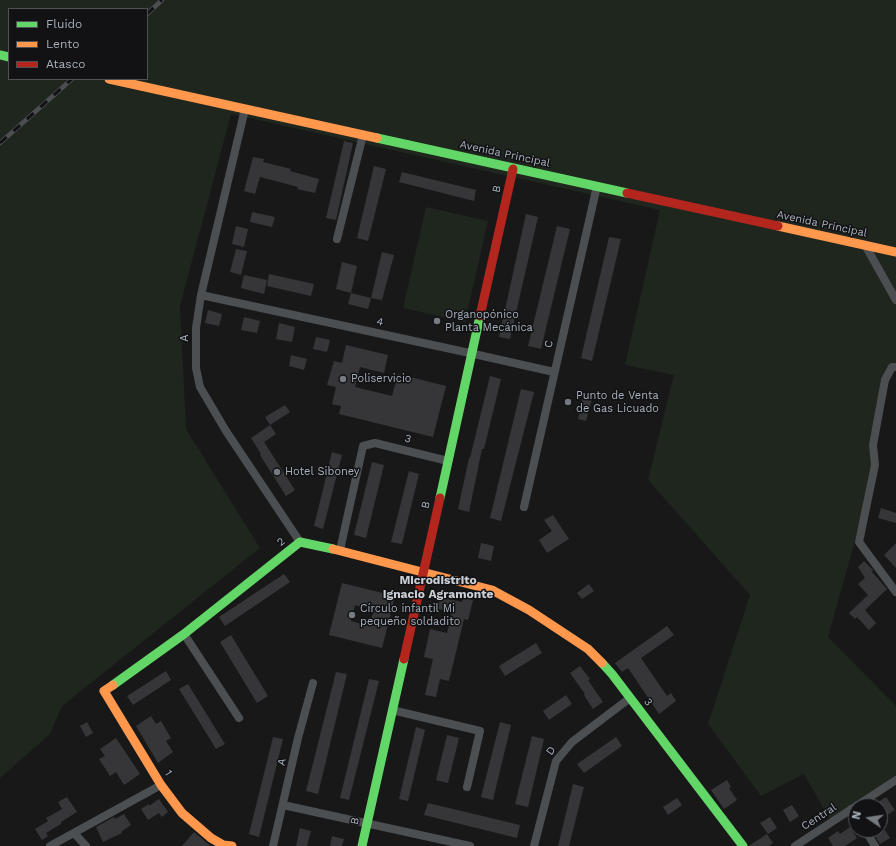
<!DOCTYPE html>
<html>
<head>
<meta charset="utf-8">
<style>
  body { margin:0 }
  #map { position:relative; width:896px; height:846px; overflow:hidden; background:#181819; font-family:"Work Sans",sans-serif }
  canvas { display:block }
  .legend { position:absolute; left:8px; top:8px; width:140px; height:72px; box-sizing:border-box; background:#121215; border:1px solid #4e5257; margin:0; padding:5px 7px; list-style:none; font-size:12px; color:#a8b1bb }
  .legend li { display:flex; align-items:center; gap:8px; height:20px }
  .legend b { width:20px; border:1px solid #4e5257 }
  .north { position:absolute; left:848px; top:798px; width:40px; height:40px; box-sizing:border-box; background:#121215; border:1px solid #4e5257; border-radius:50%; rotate:283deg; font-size:11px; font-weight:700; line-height:16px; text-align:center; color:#a8b1bb }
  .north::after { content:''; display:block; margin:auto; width:14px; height:18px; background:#767b82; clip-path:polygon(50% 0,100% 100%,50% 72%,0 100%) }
</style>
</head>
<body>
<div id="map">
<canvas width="896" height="846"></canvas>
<ul class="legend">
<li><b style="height:5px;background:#63d668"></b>Fluido</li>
<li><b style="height:5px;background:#ff974d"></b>Lento</li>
<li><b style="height:5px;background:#b3261e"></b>Atasco</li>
</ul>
<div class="north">N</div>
</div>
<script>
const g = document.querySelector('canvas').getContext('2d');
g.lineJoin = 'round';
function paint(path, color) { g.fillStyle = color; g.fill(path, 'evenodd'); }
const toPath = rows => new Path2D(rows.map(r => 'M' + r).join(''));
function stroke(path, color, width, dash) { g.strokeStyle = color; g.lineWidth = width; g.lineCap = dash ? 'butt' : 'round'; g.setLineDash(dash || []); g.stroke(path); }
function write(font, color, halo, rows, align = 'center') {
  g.font = font + ' "Work Sans",sans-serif'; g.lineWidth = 3; g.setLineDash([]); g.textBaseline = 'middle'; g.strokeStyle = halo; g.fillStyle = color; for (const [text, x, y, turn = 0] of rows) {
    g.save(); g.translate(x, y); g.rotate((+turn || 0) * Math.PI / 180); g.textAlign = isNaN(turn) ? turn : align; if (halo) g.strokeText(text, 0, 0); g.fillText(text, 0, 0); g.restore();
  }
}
paint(toPath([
  [0,0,896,0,896,364,891,364,862,516,828,637,896,706,896,778,830,820,804,774,761,796,708,724,750,595,648,480,674,375,625,365,660,210,231,114,180,306,186,429,260,548,62,706,50,734,0,778],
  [9,9,147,9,147,79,9,79],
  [426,207,488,221,465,322,403,308]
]), '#1e261e');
paint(toPath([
  [344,141,353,143,336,220,326,218],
  [253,157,264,159,263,162,291,169,290,171,319,179,315,193,297,189,298,187,260,177,255,194,244,191],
  [374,166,386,169,368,241,357,238],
  [402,172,476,190,474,201,399,182],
  [252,212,275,217,272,227,250,222],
  [526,214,538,217,510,339,499,337],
  [236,226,248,229,244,247,232,244],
  [557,226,570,229,541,349,528,346],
  [609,237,621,239,592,361,581,358],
  [236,249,247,251,241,275,230,272],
  [382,252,394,255,382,300,371,298],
  [342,262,357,266,351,293,336,289],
  [269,274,314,284,311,296,267,286],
  [244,275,267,280,264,294,241,288],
  [351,293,371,298,368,309,348,304],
  [208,310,222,314,219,326,205,323],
  [244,317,260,321,257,333,241,330],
  [279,323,295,327,292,342,276,339],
  [316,337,330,340,327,352,313,349],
  [346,345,388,355,384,373,360,367,355,387,392,396,398,374,446,386,433,437,339,414,341,406,332,404,336,387,327,385,334,361,342,363],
  [291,355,307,359,304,370,289,366],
  [490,376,501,379,484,449,482,449,469,512,458,509,469,458,470,458],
  [521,389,534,392,501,521,490,518],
  [583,397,592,399,586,421,578,419],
  [285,405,290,412,270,425,265,417],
  [270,425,276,434,264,442,295,490,286,496,260,455,261,454,251,438],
  [332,452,342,455,323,529,314,526],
  [372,462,384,465,366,538,354,535],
  [409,471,419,474,402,544,391,542],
  [881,508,896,513,896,523,878,518],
  [553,515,569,539,547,553,539,540,552,531,544,520],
  [481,543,494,546,491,561,478,558],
  [896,543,896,568,884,555],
  [864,561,873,570,872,572,887,589,865,610,876,623,869,630,857,617,855,619,849,613,868,595,858,584,865,578,858,567],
  [284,574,290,582,225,626,219,617],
  [342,583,395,596,382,648,329,635],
  [355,605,374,610,369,626,351,621],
  [589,584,594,591,582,599,577,593],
  [440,597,462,602,463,597,473,600,468,620,464,619,449,681,440,679,436,697,425,695,433,659,424,657,430,629,447,633,452,612,437,609],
  [667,626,674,635,641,658,667,696,671,693,676,701,659,714,628,668,622,672,615,663],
  [231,635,268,696,257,703,220,642],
  [536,643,542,653,505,676,499,666],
  [580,666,590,679,588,680,603,702,593,709,584,695,585,694,570,673],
  [166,671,171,680,133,705,127,696],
  [336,672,347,674,318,794,306,791],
  [369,679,379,681,349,800,340,798],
  [188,684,225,744,216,749,179,689],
  [566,695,572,704,549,720,543,711],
  [151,716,156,724,161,721,171,738,166,741,173,752,158,763,136,726],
  [87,722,93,733,86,737,80,726],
  [500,722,511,725,493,800,481,797],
  [416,727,425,730,408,801,399,799],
  [447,735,459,738,448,783,436,780],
  [532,736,544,739,528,807,515,804],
  [273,737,283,739,259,837,249,834],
  [616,737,622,746,584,773,577,764],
  [116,738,140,774,124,785,116,772,110,776,99,759,105,756,100,749],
  [727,780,731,787,729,788,737,800,724,809,711,790],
  [573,784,584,787,569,846,558,846],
  [67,797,77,812,61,822,61,824,46,833,48,836,42,840,35,829,48,821,46,818,62,809,58,802],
  [886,797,895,810,884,817,880,811,880,806,877,806,875,804],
  [677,798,682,805,668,815,663,807],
  [159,799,168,812,162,817,159,813,148,820,141,809,149,804,149,806],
  [428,803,520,825,517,838,424,815],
  [792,805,799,816,790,822,783,810],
  [124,814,131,825,121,832,122,833,103,842,96,827,114,817,115,819],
  [770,817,777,828,768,834,760,823],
  [850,827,857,838,845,846,833,846,828,838,838,831,840,834],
  [300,828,311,831,307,846,296,846],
  [885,830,890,838,880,844,875,836],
  [194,832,207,843,211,846,182,846],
  [767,834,773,843,769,846,750,846,750,845],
  [332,836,344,839,342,846,330,846]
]), '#363638');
stroke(toPath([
  [245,109,201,295,196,328,196,368,200,387,226,431,300,542],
  [337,239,363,135],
  [865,245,896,300],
  [201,295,465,352,554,372],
  [896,367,892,367,885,380,873,445,875,465,859,542,896,592],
  [524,507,597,186],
  [340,550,363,446,375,443,448,461],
  [184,634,239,718],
  [392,710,480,731,467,787],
  [283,805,470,846],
  [851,809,856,817],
  [865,830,875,846],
  [74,833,86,846],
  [50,846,161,785],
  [273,846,298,738,313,683],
  [534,846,556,761,572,742,630,698],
  [795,846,896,780]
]), '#4c4f52', 8);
stroke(toPath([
  [0,55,9,57],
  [377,138,627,193],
  [440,498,480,316],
  [602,663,612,674,743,846],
  [113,685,184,634,300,542,333,549],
  [362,846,404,659]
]), '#63d668', 9);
stroke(toPath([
  [109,79,377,138],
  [778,226,896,252],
  [333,549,492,590,529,610,588,649,602,663],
  [113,685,104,691,161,785,182,813,211,838,223,845,232,846]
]), '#ff974d', 9);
stroke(toPath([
  [627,193,778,226],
  [480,316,513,169],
  [404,659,440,498]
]), '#b3261e', 9);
const rail = toPath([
  [147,14,162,0],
  [0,143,72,79]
]);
stroke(rail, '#4c4e51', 4.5);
stroke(rail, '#121215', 3, [9]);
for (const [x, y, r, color] of [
  [437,321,4,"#767b82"],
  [343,379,4,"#767b82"],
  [568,402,4,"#767b82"],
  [277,472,4,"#767b82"],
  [352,615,4,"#767b82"]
]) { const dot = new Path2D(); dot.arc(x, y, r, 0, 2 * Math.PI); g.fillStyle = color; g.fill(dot); stroke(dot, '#121215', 1.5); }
write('11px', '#a8b1bb', '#121215', [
  ["Avenida Principal",505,154,12],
  ["B",497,189,-77],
  ["Avenida Principal",822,224,12],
  ["4",380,322,12],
  ["A",185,338,-90],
  ["C",549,344,-77],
  ["3",408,439,14],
  ["B",426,505,-77],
  ["2",281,542,-38],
  ["3",648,702,53],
  ["D",551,751,-54],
  ["A",282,762,-77],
  ["1",168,773,59],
  ["Central",819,817,-33],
  ["B",355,821,-78]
]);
write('11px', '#a8b1bb', '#121215', [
  ["Organopónico",445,315],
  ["Planta Mecánica",445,328],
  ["Poliservicio",351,379],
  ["Punto de Venta",576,396],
  ["de Gas Licuado",576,409],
  ["Hotel Siboney",285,472],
  ["Círculo infantil Mi",360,609],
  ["pequeño soldadito",360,622]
], 'left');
write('bold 12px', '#cacfd6', '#121215', [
  ["Microdistrito",438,580],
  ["Ignacio Agramonte",438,594]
]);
</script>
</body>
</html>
